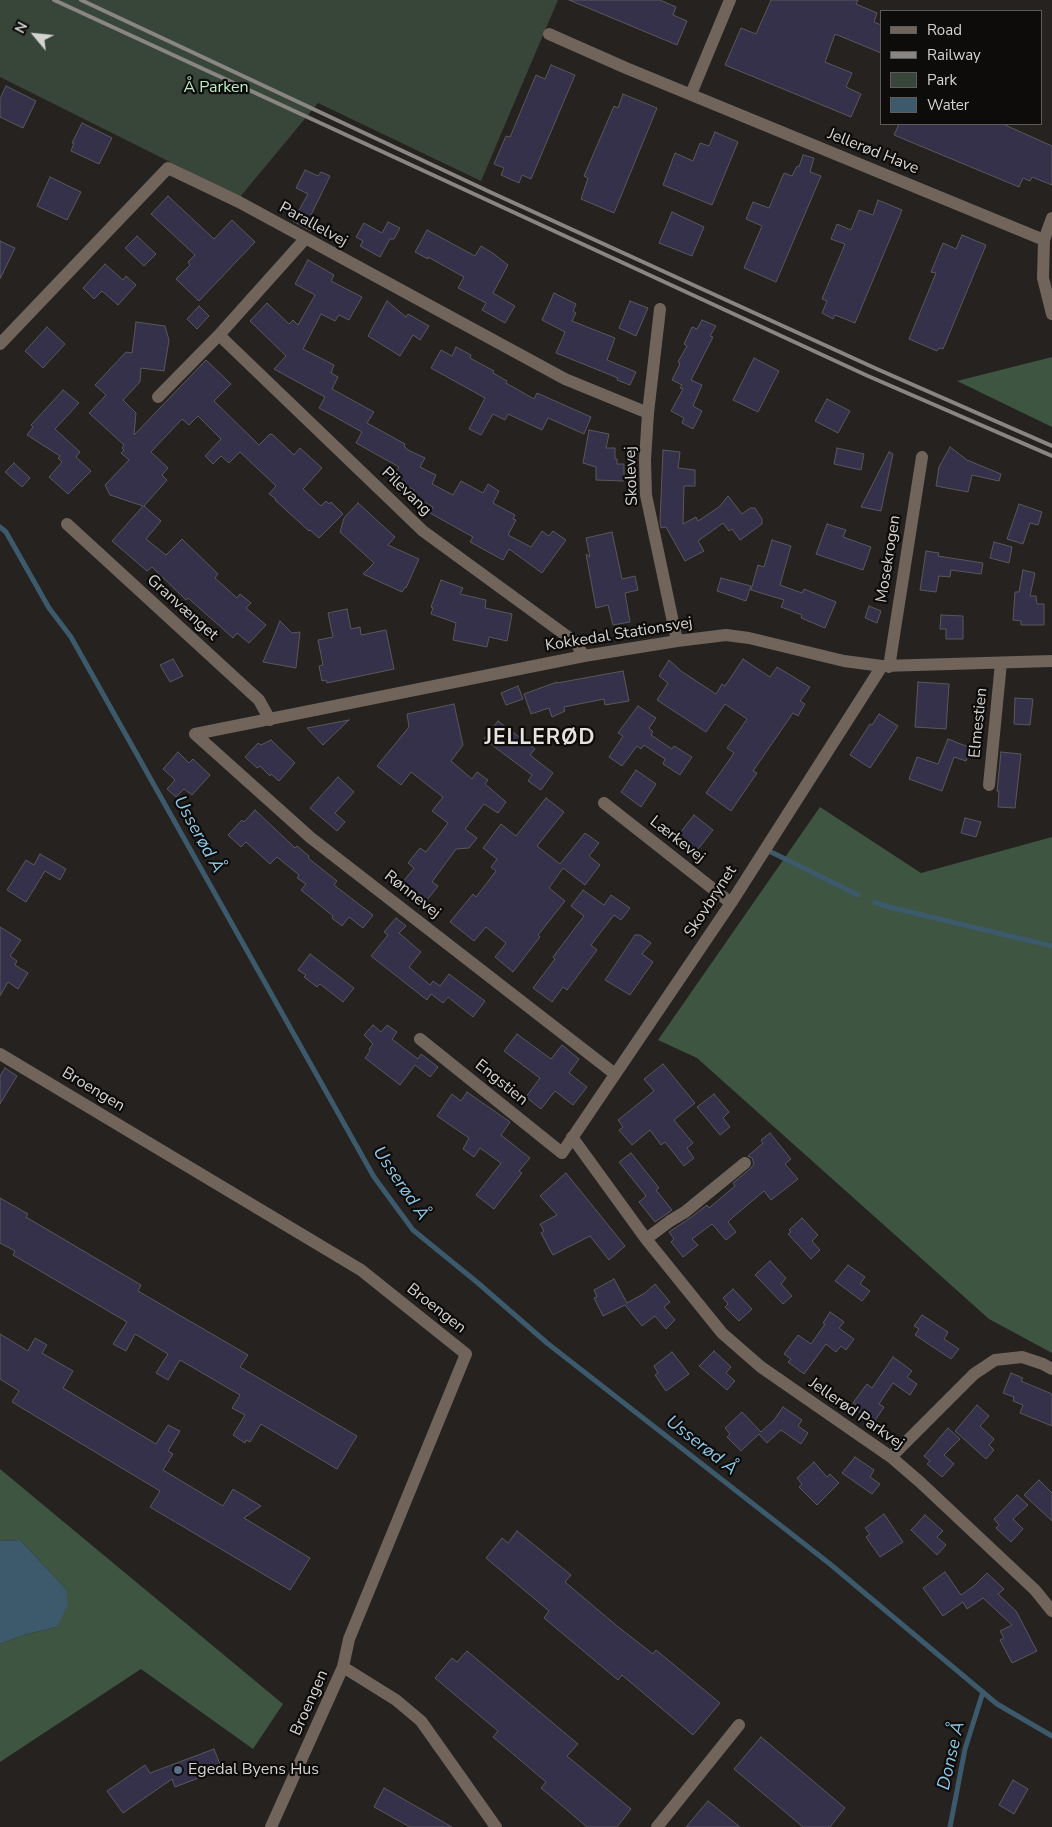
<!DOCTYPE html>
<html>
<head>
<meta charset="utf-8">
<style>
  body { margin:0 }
  #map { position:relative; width:1052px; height:1827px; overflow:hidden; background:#252220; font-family:"Nunito Sans",sans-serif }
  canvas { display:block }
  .legend { position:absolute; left:880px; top:10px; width:162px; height:115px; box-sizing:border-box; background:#0d0c0b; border:1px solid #5d5c5a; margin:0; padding:6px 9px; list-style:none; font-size:15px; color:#d5d3d1 }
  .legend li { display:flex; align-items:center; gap:10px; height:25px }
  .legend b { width:25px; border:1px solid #5d5c5a }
  .north { position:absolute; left:10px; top:10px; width:50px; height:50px; -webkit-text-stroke:4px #0d0c0b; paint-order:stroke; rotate:298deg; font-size:14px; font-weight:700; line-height:20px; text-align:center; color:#d5d3d1 }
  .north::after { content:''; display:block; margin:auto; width:18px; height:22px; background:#d5d3d1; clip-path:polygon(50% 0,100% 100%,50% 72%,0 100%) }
</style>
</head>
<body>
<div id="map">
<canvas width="1052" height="1827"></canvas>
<ul class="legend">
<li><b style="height:6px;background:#70645b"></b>Road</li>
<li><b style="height:6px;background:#888583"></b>Railway</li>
<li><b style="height:14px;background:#374639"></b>Park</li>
<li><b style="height:14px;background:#3c5a6b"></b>Water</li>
</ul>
<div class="north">N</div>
</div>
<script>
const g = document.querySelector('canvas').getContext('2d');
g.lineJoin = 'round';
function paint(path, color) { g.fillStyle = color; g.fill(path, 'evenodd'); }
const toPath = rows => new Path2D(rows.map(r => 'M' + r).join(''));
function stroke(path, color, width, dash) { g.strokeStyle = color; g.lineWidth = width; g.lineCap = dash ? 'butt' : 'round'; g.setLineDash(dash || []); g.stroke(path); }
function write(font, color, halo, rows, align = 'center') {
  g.font = font + ' "Nunito Sans",sans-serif'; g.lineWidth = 4.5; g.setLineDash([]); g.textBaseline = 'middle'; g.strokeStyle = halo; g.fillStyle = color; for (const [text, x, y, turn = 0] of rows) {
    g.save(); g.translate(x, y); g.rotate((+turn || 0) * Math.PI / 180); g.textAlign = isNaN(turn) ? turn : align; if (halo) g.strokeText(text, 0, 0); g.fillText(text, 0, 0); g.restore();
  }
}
paint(toPath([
  [0,0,558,0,481,181,318,103,240,197,0,77]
]), '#374639');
paint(toPath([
  [1052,357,1052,427,957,381],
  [820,807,921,873,1052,837,1052,1353,989,1319,697,1058,658,1040],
  [0,1469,283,1704,253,1749,141,1669,0,1762,0,1644,23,1635,57,1627,66,1589,20,1540,0,1541]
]), '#3d5541');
paint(toPath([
  [20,1540,66,1589,68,1605,57,1627,23,1635,0,1644,0,1541]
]), '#3c5a6b');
stroke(toPath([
  [0,527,6,532,49,608,71,637,374,1177,413,1230,478,1283,547,1343,830,1564,997,1704,1052,1736],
  [771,852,858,895],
  [875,902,885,906,1052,946],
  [950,1827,965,1749,983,1692]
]), '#3c5a6b', 5);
const building = toPath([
  [569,0,660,0,676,7,673,15,687,21,677,45,569,0],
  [771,0,858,0,856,4,877,13,874,22,881,25,881,53,835,34,825,62,852,73,846,87,861,94,851,117,725,65,741,28,756,34,771,0],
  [551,65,575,75,531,179,522,175,519,183,501,175,504,168,494,164,506,136,510,137,536,75,545,79,551,65],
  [6,86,36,101,23,128,0,117,0,99,6,86],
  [623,94,657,108,614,213,581,199,588,178,584,176,614,106,618,108,623,94],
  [82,123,112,138,99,164,71,151,74,143,72,143,82,123],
  [899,124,1003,124,1052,146,1052,185,1032,177,1030,181,1023,178,1019,187,894,135,899,124],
  [715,132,738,142,712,205,663,185,675,153,693,161,700,143,709,146,715,132],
  [803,155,814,158,810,172,821,176,776,282,744,268,762,226,746,219,753,202,769,208,784,173,792,176,797,166,799,167,803,155],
  [305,170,318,176,321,172,330,176,311,215,318,219,311,231,293,221,308,194,296,188,305,170],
  [50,177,81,192,67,220,37,206,50,177],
  [168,196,214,239,232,220,255,242,199,301,176,279,190,265,188,262,195,255,151,214,168,196],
  [878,200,902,210,855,323,835,315,833,319,822,313,827,301,822,299,845,244,831,239,837,224,851,230,859,210,873,215,878,200],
  [672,212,704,227,692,256,659,243,672,212],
  [388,222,400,228,394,239,390,239,380,257,360,246,363,241,356,237,364,223,382,233,388,222],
  [427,230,475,256,481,246,494,254,508,265,493,293,515,306,505,323,482,310,486,303,458,288,464,277,428,257,428,259,415,252,427,230],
  [962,235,986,245,943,349,939,348,937,351,909,339,936,273,931,272,943,243,956,249,962,235],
  [137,236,156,254,144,266,125,248,137,236],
  [0,241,15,248,0,279,0,241],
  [308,260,334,275,331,281,362,297,349,320,339,315,335,321,321,314,303,349,334,365,331,373,338,377,332,389,374,412,367,423,405,444,404,446,408,450,425,458,420,467,436,475,432,484,453,495,461,481,483,493,488,484,499,491,493,503,515,515,513,519,516,520,508,535,531,547,542,531,549,536,553,531,566,540,542,573,509,549,503,560,470,542,473,537,430,513,433,507,412,495,414,490,392,478,399,467,356,443,362,432,319,408,325,397,274,369,286,356,250,321,267,303,289,324,293,320,298,325,315,295,295,284,308,260],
  [105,264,123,280,126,276,136,285,118,305,102,291,94,299,83,288,105,264],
  [554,293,576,304,573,311,576,313,572,321,615,338,607,360,636,372,630,385,617,380,618,378,556,353,565,332,542,320,554,293],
  [387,301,406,317,408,314,429,326,420,340,413,335,400,356,368,336,387,301],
  [630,301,648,308,636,336,619,328,630,301],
  [199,306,209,316,197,329,187,319,199,306],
  [702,320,716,326,710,336,713,337,691,380,702,385,693,406,702,411,693,429,682,423,684,418,671,411,683,389,680,388,682,385,672,380,680,364,678,362,687,346,684,344,692,327,697,329,702,320],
  [136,322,165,326,169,340,164,371,141,368,140,382,123,400,136,413,134,435,206,360,231,384,214,401,259,445,270,434,273,435,294,455,300,448,322,468,303,489,321,506,326,501,329,504,331,502,343,514,319,538,310,530,309,531,275,500,276,499,269,494,276,486,240,452,229,463,221,456,213,464,205,456,221,439,198,416,189,425,182,419,151,452,168,468,162,475,167,480,144,506,161,521,146,539,166,555,182,539,218,574,215,578,237,598,240,594,251,603,246,608,266,625,249,643,237,633,233,638,188,598,186,600,152,567,147,571,112,541,143,506,110,495,105,485,129,460,121,453,124,450,122,448,124,445,89,413,106,395,95,385,126,352,132,353,136,322],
  [47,327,65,344,43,368,25,351,47,327],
  [456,347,471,355,470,358,494,371,493,373,507,381,506,383,534,399,537,393,591,417,584,434,548,418,542,430,508,414,505,420,493,414,481,435,469,429,485,398,431,368,441,350,452,356,456,347],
  [754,358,779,371,758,412,733,400,754,358],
  [63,390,79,403,55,429,80,452,76,457,91,471,68,494,49,477,62,462,58,458,60,456,27,435,33,427,31,425,63,390],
  [827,399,850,411,838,433,815,421,827,399],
  [589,430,609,434,606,448,615,448,615,459,617,459,617,464,624,464,624,481,596,480,596,467,583,463,589,430],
  [950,447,967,460,1001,474,999,481,972,475,968,492,936,486,939,467,950,447],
  [837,448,864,454,861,470,834,464,837,448],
  [663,450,680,452,678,468,695,470,695,486,684,486,683,524,696,517,698,521,719,507,728,496,742,514,750,508,755,508,762,519,762,524,740,540,732,529,729,531,723,523,698,541,704,551,685,561,666,527,661,528,660,522,663,450],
  [889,452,893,454,881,511,861,507,889,452],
  [14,463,30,478,22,487,5,472,14,463],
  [358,503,395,537,388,545,419,559,406,588,405,587,402,592,363,574,374,563,340,532,344,518,358,503],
  [1019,504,1042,512,1038,525,1030,523,1023,544,1007,539,1019,504],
  [827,524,846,530,843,537,871,547,863,570,816,554,827,524],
  [612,532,622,579,635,576,638,590,625,593,630,622,613,625,608,605,596,608,586,554,590,557,586,538,612,532],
  [772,540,791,546,780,585,802,593,804,589,836,602,825,628,801,618,802,615,781,607,784,600,751,590,758,565,764,567,772,540],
  [994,542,1012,547,1009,563,990,558,994,542],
  [926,551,939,553,938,556,983,563,981,574,951,570,950,577,939,576,936,592,920,590,926,551],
  [1023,570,1035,573,1030,596,1036,596,1037,604,1044,604,1044,625,1021,625,1021,621,1013,620,1015,592,1019,592,1023,570],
  [721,578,751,586,746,601,717,591,721,578],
  [441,580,463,588,460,594,486,600,485,608,512,614,507,641,489,637,487,647,453,640,456,623,431,614,433,608,431,607,441,580],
  [869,606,881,611,877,623,865,618,869,606],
  [347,609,351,629,360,627,361,635,386,630,394,669,327,683,326,680,322,681,319,666,323,665,318,640,333,637,328,613,347,609],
  [941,615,963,616,963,639,946,639,946,629,940,629,941,615],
  [280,621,292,633,300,632,296,668,263,662,280,621],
  [173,659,183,676,170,682,160,665,173,659],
  [743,659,770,677,777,667,810,687,800,701,805,704,798,716,793,713,753,771,757,773,731,811,706,793,734,753,727,748,747,719,725,704,706,732,657,700,668,683,659,676,669,660,681,671,716,694,722,684,725,686,743,659],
  [623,671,629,701,605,705,604,699,564,707,565,711,552,717,549,708,531,714,524,694,557,682,557,683,623,671],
  [918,682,949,684,946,729,915,727,918,682],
  [518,686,523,699,506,705,501,693,518,686],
  [1015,698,1033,699,1030,725,1014,724,1015,698],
  [454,704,463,745,451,761,472,779,477,772,488,780,485,784,506,802,498,813,484,804,465,829,477,838,469,848,456,849,432,882,438,886,427,900,422,896,420,897,402,883,414,868,408,863,420,848,426,852,448,823,432,811,443,797,411,772,401,785,377,766,409,727,407,714,454,704],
  [638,706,656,718,649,728,653,732,651,735,672,749,674,746,692,757,680,775,663,764,665,759,644,745,641,749,637,746,622,766,609,757,623,736,618,733,638,706],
  [879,714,898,726,870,768,850,755,870,724,872,725,879,714],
  [349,720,323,745,307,728,349,720],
  [498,721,535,749,530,755,553,773,541,790,528,781,532,775,484,739,498,721],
  [948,739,971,748,966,761,954,757,942,791,909,779,917,757,938,764,948,739],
  [271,740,295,763,279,781,271,774,270,776,260,766,257,768,245,757,258,743,261,745,271,740],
  [178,752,189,763,193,759,210,775,192,795,184,789,176,797,167,789,175,780,163,769,178,752],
  [1001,752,1021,754,1015,808,998,807,999,791,997,791,1001,752],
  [636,770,656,784,641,807,621,792,636,770],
  [338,777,354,792,335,813,345,822,337,831,310,808,338,777],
  [546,798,564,812,537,846,560,864,585,833,599,843,589,856,600,865,585,885,563,868,549,888,565,901,538,935,540,937,513,972,495,957,506,943,486,927,474,941,450,922,473,894,476,897,496,871,491,867,497,859,483,848,501,824,516,836,546,798],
  [255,810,295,848,297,846,309,856,308,858,337,881,334,885,373,915,363,928,349,917,342,926,332,918,333,916,301,890,306,884,297,878,299,875,277,857,270,864,246,842,241,847,228,835,242,820,244,822,255,810],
  [694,815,713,830,695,853,676,838,694,815],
  [965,818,981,822,976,837,961,833,965,818],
  [40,854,66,869,60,880,45,871,26,902,7,890,26,860,34,865,40,854],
  [583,890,604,905,611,895,630,908,621,920,614,915,591,945,597,950,567,990,563,987,552,1002,533,988,555,959,553,957,584,916,571,906,583,890],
  [396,918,406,926,399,933,421,952,409,967,430,985,433,981,440,986,449,974,485,1001,473,1017,448,997,443,1003,431,994,427,1000,371,956,388,935,384,932,396,918],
  [0,927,21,940,10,956,17,961,15,965,28,973,18,989,8,982,0,996,0,927],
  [635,935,640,935,651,943,642,954,653,962,630,995,605,980,635,935],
  [310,954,354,988,343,1002,320,984,317,987,304,977,306,975,298,970,310,954],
  [373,1025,381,1032,387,1025,397,1032,392,1039,418,1059,421,1054,438,1067,430,1077,415,1065,400,1085,365,1058,370,1051,369,1049,373,1044,364,1035,373,1025],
  [517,1034,551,1059,562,1045,579,1059,569,1073,587,1087,573,1105,555,1091,541,1109,526,1097,540,1078,504,1051,517,1034],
  [663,1064,695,1103,674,1120,693,1143,687,1148,694,1158,684,1166,665,1142,661,1145,650,1130,632,1145,619,1130,623,1127,618,1120,654,1091,644,1079,663,1064],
  [5,1068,17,1076,0,1104,0,1076,5,1068],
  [467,1092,510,1122,501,1135,530,1158,519,1171,522,1173,494,1209,476,1195,501,1163,480,1148,474,1157,463,1149,469,1138,437,1116,452,1094,461,1101,467,1092],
  [714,1094,729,1112,723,1118,730,1127,720,1135,697,1107,714,1094],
  [770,1133,791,1159,785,1164,798,1179,771,1200,764,1191,733,1217,728,1222,736,1232,726,1240,712,1224,692,1239,698,1245,683,1257,671,1242,674,1239,669,1232,690,1218,707,1205,709,1208,735,1186,733,1183,750,1169,754,1164,752,1158,748,1156,763,1143,761,1140,770,1133],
  [631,1153,659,1188,656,1190,672,1210,655,1222,639,1202,646,1196,619,1162,631,1153],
  [566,1173,625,1246,609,1260,590,1236,553,1255,550,1250,541,1233,544,1231,540,1224,557,1215,540,1196,566,1173],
  [0,1198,28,1214,26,1217,141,1285,138,1291,248,1355,240,1367,357,1436,337,1469,261,1424,250,1442,246,1440,245,1443,233,1435,245,1415,232,1408,240,1395,180,1360,168,1380,156,1373,168,1354,135,1334,126,1351,113,1344,127,1322,13,1255,15,1251,0,1243,0,1198],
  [802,1218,818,1235,812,1241,820,1250,811,1259,788,1234,791,1232,789,1230,802,1218],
  [770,1261,786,1278,781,1284,792,1296,783,1304,755,1275,770,1261],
  [848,1265,865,1277,860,1284,870,1291,862,1301,835,1281,848,1265],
  [614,1279,627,1303,645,1293,655,1284,670,1302,664,1307,675,1320,666,1329,655,1316,642,1326,625,1305,603,1316,594,1298,597,1297,594,1290,614,1279],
  [733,1289,752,1309,739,1321,725,1307,728,1304,723,1298,733,1289],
  [830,1312,844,1322,839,1328,854,1339,846,1350,841,1346,836,1352,826,1344,804,1374,788,1362,791,1359,784,1354,798,1335,811,1344,825,1324,823,1323,830,1312],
  [922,1315,948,1332,944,1339,959,1349,951,1359,915,1335,919,1329,914,1326,922,1315],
  [0,1334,28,1351,35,1338,47,1345,42,1353,73,1371,63,1388,156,1444,168,1425,180,1431,168,1451,173,1454,163,1470,223,1506,233,1489,261,1506,244,1518,310,1558,290,1590,150,1507,160,1491,12,1402,19,1391,0,1379,0,1334],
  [714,1351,731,1367,726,1373,735,1381,727,1390,699,1366,714,1351],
  [672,1352,689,1374,666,1391,655,1375,658,1373,654,1366,672,1352],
  [893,1357,912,1371,907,1377,917,1384,910,1395,893,1383,879,1404,884,1407,874,1422,858,1411,860,1407,853,1403,867,1384,872,1388,893,1357],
  [1011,1373,1023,1378,1021,1381,1052,1394,1052,1426,1020,1413,1023,1405,1013,1401,1014,1397,1003,1393,1011,1373],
  [977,1405,989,1416,980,1426,994,1439,989,1445,994,1450,986,1459,955,1431,977,1405],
  [783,1407,802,1420,798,1426,808,1433,801,1444,781,1430,767,1443,759,1434,741,1451,727,1437,730,1434,725,1428,742,1412,761,1432,774,1420,783,1407],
  [948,1428,960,1439,944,1455,954,1464,942,1477,927,1464,930,1461,924,1456,948,1428],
  [855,1457,874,1470,870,1477,880,1484,872,1494,842,1473,855,1457],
  [814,1462,827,1477,830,1474,839,1483,817,1505,799,1487,802,1484,797,1478,814,1462],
  [1039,1480,1052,1493,1052,1521,1024,1495,1039,1480],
  [1017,1495,1028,1505,1013,1519,1023,1529,1011,1542,996,1528,999,1525,994,1519,1017,1495],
  [884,1514,903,1542,880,1557,866,1537,870,1534,865,1528,884,1514],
  [925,1515,943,1531,937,1537,946,1545,937,1555,911,1530,925,1515],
  [517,1531,571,1575,565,1582,617,1626,653,1654,656,1650,720,1703,693,1735,622,1675,618,1680,544,1618,549,1611,486,1558,502,1538,508,1543,517,1531],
  [945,1572,961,1595,975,1585,987,1573,1004,1589,998,1594,1016,1611,1037,1651,1012,1663,1000,1640,1004,1638,1000,1631,1012,1625,983,1598,967,1609,963,1602,943,1616,923,1588,945,1572],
  [467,1651,578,1744,567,1756,631,1809,617,1827,587,1827,541,1788,546,1782,493,1737,498,1731,435,1678,452,1658,457,1662,467,1651],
  [761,1737,845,1808,830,1827,803,1827,734,1769,761,1737],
  [214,1749,222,1769,175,1787,172,1779,123,1813,107,1791,145,1765,150,1773,214,1749],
  [1013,1780,1028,1789,1014,1814,999,1805,1013,1780],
  [384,1788,452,1827,410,1827,374,1807,384,1788],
  [708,1801,713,1805,740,1827,686,1827,708,1801]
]);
paint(building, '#36314a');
stroke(building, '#58585b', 1);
stroke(toPath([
  [549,34,626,68,1044,240],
  [691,94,730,0],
  [1052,218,1044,240,1043,278,1052,314],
  [305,239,219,335,423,531,575,642,584,656],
  [660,309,648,413,645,460,646,495,677,641],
  [0,344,168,168,239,202,565,379,648,413],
  [158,397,219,335],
  [67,524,259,700,270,720],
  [889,667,922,457],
  [195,734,584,656,677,641,726,635,749,638,844,661,882,666,1052,661],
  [195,734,311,838,615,1074],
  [989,785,1001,663],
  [604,803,731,903],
  [420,1039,562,1153,731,903,882,666],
  [0,1054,361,1270,466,1354,349,1639,343,1667,271,1827],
  [572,1137,646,1239,722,1333,761,1367,891,1457,920,1482,1035,1590,1052,1611],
  [646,1239,670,1221,685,1212,745,1163],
  [891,1457,974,1374,995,1360,1022,1357,1043,1364,1052,1369],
  [343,1667,396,1700,421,1721,496,1827],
  [657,1827,739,1725]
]), '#70645b', 12);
stroke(toPath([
  [54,0,868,376,1052,456],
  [81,0,490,192,877,369,1052,446]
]), '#888583', 4);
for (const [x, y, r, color] of [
  [178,1770,5,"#5c6f8a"]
]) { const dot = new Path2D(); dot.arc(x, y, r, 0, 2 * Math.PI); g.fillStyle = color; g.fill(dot); stroke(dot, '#0d0c0b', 2); }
write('16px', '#bcedc4', '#0d0c0b', [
  ["Å Parken",216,88]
]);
write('16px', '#d5d3d1', '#0d0c0b', [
  ["Jellerød Have",873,152,22],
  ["Parallelvej",313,225,29],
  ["Skolevej",632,476,-92],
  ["Pilevang",406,492,44],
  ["Mosekrogen",889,559,-81],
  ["Granvænget",182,608,42],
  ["Kokkedal Stationsvej",619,635,-9],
  ["Elmestien",979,723,-84],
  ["Lærkevej",677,840,38],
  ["Rønnevej",412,895,38],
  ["Skovbrynet",711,902,-57],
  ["Engstien",501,1083,39],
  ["Broengen",93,1090,31],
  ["Broengen",436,1309,38],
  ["Jellerød Parkvej",856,1414,35],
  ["Broengen",310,1703,-66]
]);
write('16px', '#d5d3d1', '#0d0c0b', [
  ["Egedal Byens Hus",188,1770]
], 'left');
write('italic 18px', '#8ec7e7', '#0d0c0b', [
  ["Usserød Å",198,835,61],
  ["Usserød Å",400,1184,56],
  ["Usserød Å",701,1446,38],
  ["Donse Å",952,1756,-77]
]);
g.letterSpacing = '1px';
write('bold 21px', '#e7e4e0', '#0d0c0b', [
  ["JELLERØD",540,739]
]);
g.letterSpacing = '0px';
</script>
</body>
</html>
